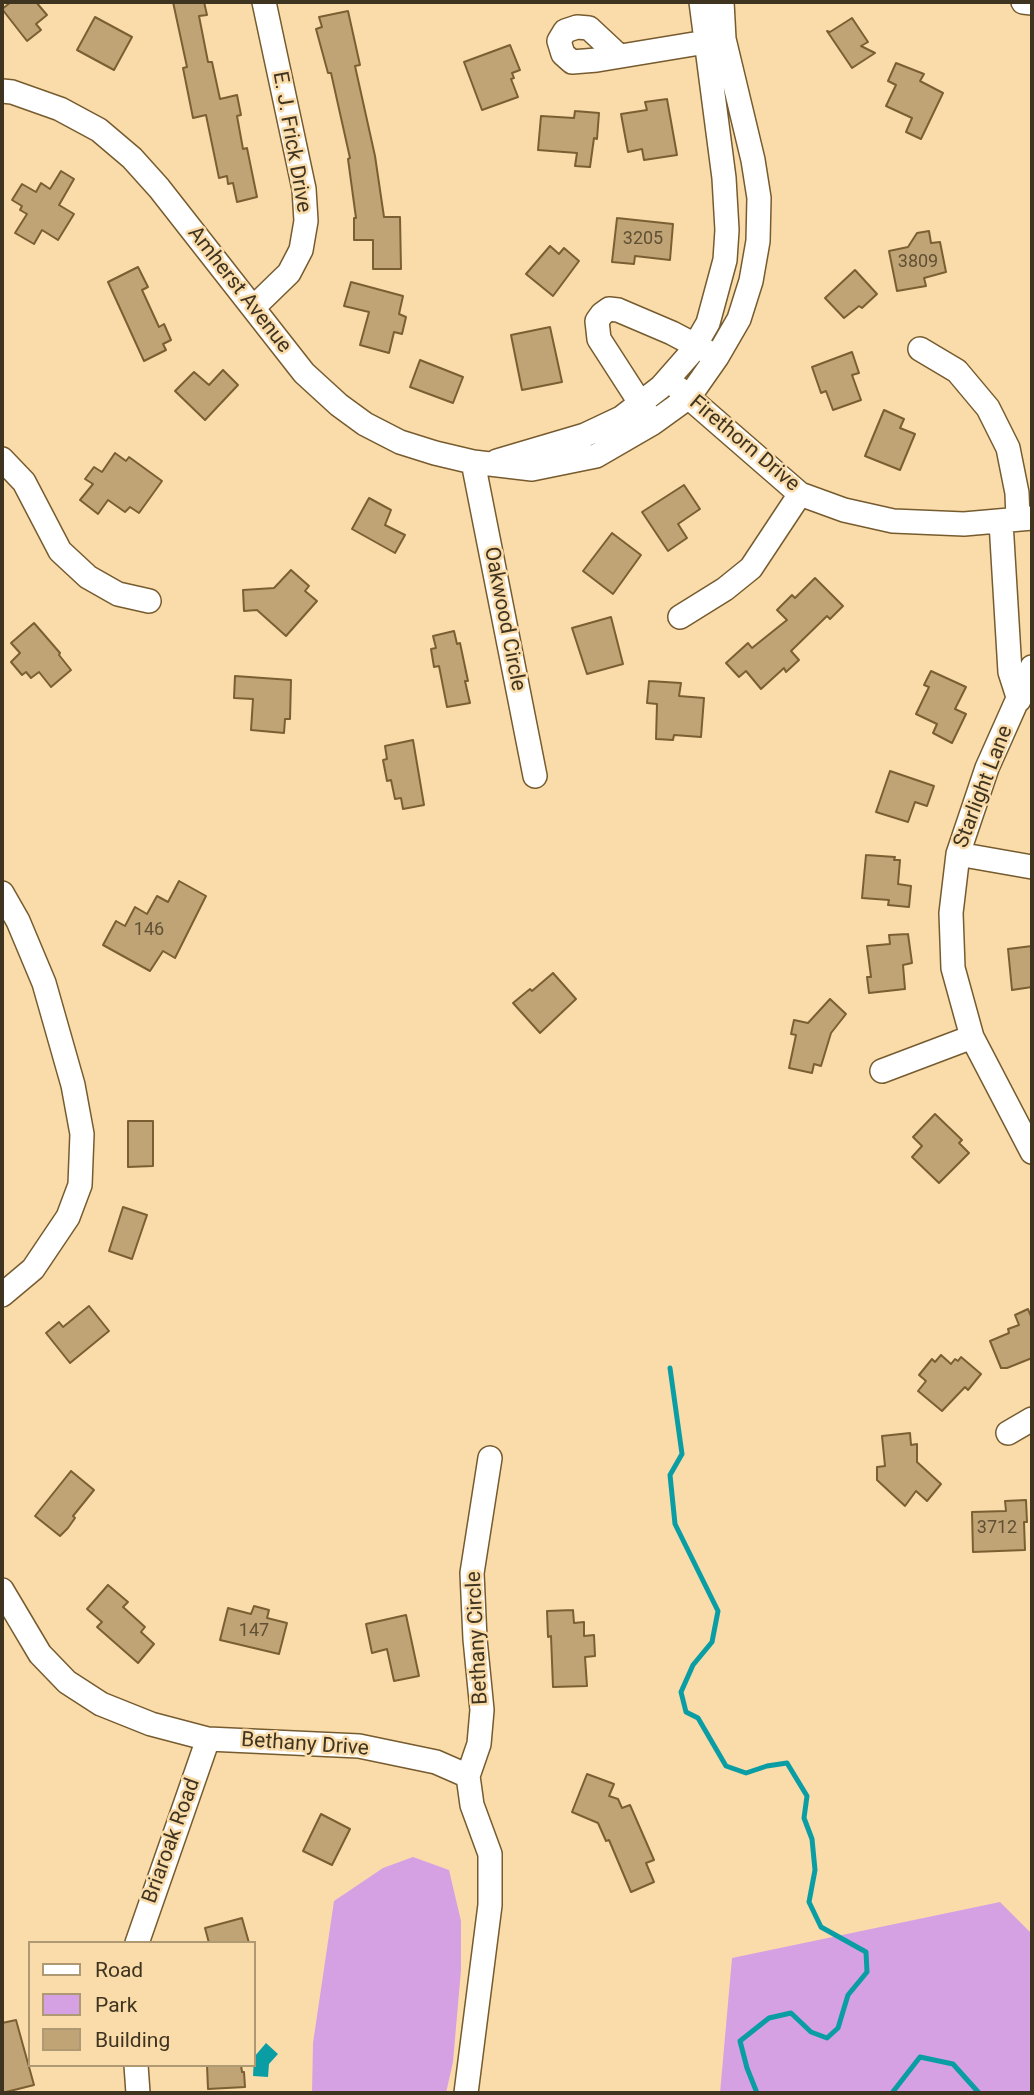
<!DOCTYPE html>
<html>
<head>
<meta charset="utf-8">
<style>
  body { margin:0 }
  #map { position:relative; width:1034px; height:2095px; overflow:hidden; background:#fadcab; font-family:Roboto,sans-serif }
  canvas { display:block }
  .frame { position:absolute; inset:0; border:4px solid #3f3420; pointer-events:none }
  .legend { position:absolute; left:28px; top:1941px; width:228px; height:126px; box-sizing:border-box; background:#fadcab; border:2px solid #af9973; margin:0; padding:9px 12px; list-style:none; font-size:21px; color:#3f3420 }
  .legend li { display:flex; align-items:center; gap:14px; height:35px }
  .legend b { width:35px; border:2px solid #af9973 }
</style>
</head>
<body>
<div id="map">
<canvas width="1034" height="2095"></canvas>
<div class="frame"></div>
<ul class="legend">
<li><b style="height:9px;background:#fff"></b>Road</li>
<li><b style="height:19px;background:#d6a1e3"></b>Park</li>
<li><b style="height:19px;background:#c1a475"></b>Building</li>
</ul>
</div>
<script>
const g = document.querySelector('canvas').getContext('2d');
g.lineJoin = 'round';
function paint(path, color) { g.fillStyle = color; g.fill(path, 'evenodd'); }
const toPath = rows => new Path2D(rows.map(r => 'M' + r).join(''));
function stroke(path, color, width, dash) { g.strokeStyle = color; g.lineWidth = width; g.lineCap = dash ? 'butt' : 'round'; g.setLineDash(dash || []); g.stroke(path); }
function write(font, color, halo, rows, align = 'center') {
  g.font = font + ' Roboto,sans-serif'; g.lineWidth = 5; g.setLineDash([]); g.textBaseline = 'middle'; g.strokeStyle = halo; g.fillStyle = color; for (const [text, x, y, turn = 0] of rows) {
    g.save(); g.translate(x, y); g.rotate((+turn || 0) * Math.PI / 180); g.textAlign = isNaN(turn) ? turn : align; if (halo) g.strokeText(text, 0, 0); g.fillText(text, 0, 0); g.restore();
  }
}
paint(toPath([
  [413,1857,449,1870,461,1921,461,1970,453,2062,446,2093,312,2093,313,2043,334,1901,383,1868],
  [1000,1902,1032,1934,1032,2093,720,2093,732,1958]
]), '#d6a1e3');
paint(toPath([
  [266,2043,278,2054,269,2064,268,2077,253,2076,254,2057]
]), '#0a9ea4');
stroke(toPath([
  [670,1368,682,1454,670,1475,675,1524,718,1611,712,1642,693,1665,681,1692,686,1712,698,1718,726,1766,746,1773,767,1766,787,1763,807,1796,804,1818,812,1839,815,1870,809,1902,821,1927,866,1952,867,1972,848,1995,838,2028,827,2038,811,2032,791,2013,769,2018,740,2041,747,2068,757,2093],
  [892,2093,920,2057,953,2064,979,2093]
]), '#0a9ea4', 5);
const building = toPath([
  [11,2,36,2,47,15,36,24,41,30,27,41,2,9,11,2],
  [173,2,204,2,207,15,199,16,208,62,212,62,220,99,237,95,241,115,237,116,243,149,247,148,257,197,237,202,233,183,228,184,227,176,219,178,206,115,193,118,183,68,187,67,173,2],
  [348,11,360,65,355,66,375,156,384,217,400,217,401,269,373,269,373,240,354,240,354,218,356,218,348,159,350,158,331,73,328,73,316,29,322,27,319,17,348,11],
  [95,17,132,37,114,70,77,50,95,17],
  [852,18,868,42,861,46,875,53,852,68,827,31,830,32,852,18],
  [510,45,520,70,512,73,514,78,511,79,518,97,482,110,464,62,510,45],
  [896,63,924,74,920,81,943,93,921,139,906,132,912,118,886,106,896,85,888,81,896,63],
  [667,99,677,155,644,160,642,149,628,152,621,114,647,110,645,102,667,99],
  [575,111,599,113,597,139,594,138,590,167,575,166,577,153,538,150,541,116,574,118,575,111],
  [61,171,74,179,59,205,74,214,58,240,42,230,34,244,15,233,27,214,20,210,22,206,12,200,22,184,36,192,41,183,50,189,61,171],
  [617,218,673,224,670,260,635,256,634,264,612,262,617,218],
  [929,231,931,243,940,242,946,272,924,278,926,286,897,291,889,251,908,247,917,233,929,231],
  [550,246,559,254,564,248,579,261,553,296,526,274,550,246],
  [138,267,148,287,142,290,159,327,164,324,171,340,163,344,166,350,144,361,108,282,138,267],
  [855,270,877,294,862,308,859,306,844,318,825,298,855,270],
  [351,282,403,296,399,314,406,317,402,334,394,332,389,353,360,345,369,312,344,306,351,282],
  [550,327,562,382,522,390,511,335,550,327],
  [852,352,859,373,852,375,861,400,833,410,826,391,821,393,812,367,852,352],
  [420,360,463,377,453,403,410,387,420,360],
  [223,370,238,385,205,420,175,391,194,372,209,385,223,370],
  [884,410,904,419,900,428,915,434,900,470,865,456,884,410],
  [115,453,126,461,129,457,162,481,139,513,130,507,125,512,108,500,98,514,80,500,93,484,85,479,94,467,102,472,115,453],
  [684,485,700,509,678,524,687,538,668,551,642,512,684,485],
  [369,498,391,510,385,525,405,535,395,553,352,529,369,498],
  [612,533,641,555,613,594,583,571,612,533],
  [291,570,309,586,305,591,317,601,286,636,257,610,244,611,243,590,274,588,291,570],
  [815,578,843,606,830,619,827,616,791,651,799,660,786,672,784,668,761,689,746,671,739,677,726,663,748,643,752,648,787,620,777,610,792,595,795,598,815,578],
  [611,617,623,664,587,674,572,628,611,617],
  [34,623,60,653,59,655,71,670,51,687,39,672,31,678,26,672,22,675,11,662,20,653,11,643,34,623],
  [454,631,457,644,460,643,468,681,465,681,470,703,447,707,439,666,434,667,431,649,436,648,433,636,454,631],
  [931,671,966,687,955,709,966,714,952,743,933,733,937,724,916,714,929,687,924,685,931,671],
  [235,676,291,680,290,719,285,719,284,733,251,730,253,699,234,698,235,676],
  [649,681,681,683,679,696,704,698,701,737,674,735,673,740,656,739,657,704,647,703,649,681],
  [413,740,424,805,403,809,401,798,395,799,391,780,387,781,383,760,387,759,385,746,413,740],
  [890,771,934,786,927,806,915,802,908,822,876,812,890,771],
  [866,855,895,857,894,860,900,860,898,884,911,886,909,907,888,905,889,900,862,898,866,855],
  [179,881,206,896,175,958,163,951,150,971,103,945,116,921,125,926,135,907,147,914,157,896,168,902,179,881],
  [908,934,912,963,903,965,905,989,869,993,867,977,871,977,867,946,890,944,889,935,908,934],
  [1032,946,1032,987,1012,990,1008,949,1032,946],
  [553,973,576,999,540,1033,513,1003,530,989,532,991,553,973],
  [830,999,846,1014,831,1033,821,1066,814,1064,812,1073,789,1068,796,1035,791,1034,794,1020,808,1023,830,999],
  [935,1114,962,1140,959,1143,969,1153,939,1183,912,1157,922,1146,913,1137,935,1114],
  [128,1121,153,1121,153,1166,128,1167,128,1121],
  [123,1207,147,1215,132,1259,109,1251,123,1207],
  [89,1306,109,1331,70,1363,46,1333,59,1322,63,1327,89,1306],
  [1028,1309,1032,1319,1032,1358,1007,1368,1001,1368,990,1341,1009,1333,1008,1329,1019,1325,1015,1315,1028,1309],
  [941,1355,951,1364,955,1359,958,1361,961,1357,981,1374,968,1390,965,1387,942,1411,918,1391,926,1381,919,1375,932,1359,935,1362,941,1355],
  [910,1433,911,1445,917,1444,917,1462,941,1484,927,1501,916,1491,905,1506,877,1480,877,1467,885,1466,882,1436,910,1433],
  [71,1471,94,1490,73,1516,75,1518,68,1528,60,1536,35,1516,71,1471],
  [1026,1500,1027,1522,1024,1522,1025,1550,973,1552,972,1512,1006,1511,1005,1501,1026,1500],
  [108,1585,128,1602,123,1607,145,1627,141,1632,154,1644,138,1663,97,1627,102,1622,87,1609,108,1585],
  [254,1606,269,1610,267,1618,287,1623,279,1654,220,1640,228,1608,251,1614,254,1606],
  [573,1610,574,1623,584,1622,584,1636,594,1635,595,1656,585,1657,587,1686,553,1687,551,1636,548,1637,547,1611,573,1610],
  [406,1615,419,1676,394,1681,387,1649,372,1653,366,1624,406,1615],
  [587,1774,614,1784,609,1796,618,1799,622,1808,630,1805,654,1860,646,1863,654,1882,631,1892,609,1840,606,1841,598,1823,572,1812,587,1774],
  [321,1814,350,1829,332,1865,303,1851,321,1814],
  [242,1918,249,1943,209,1943,205,1928,242,1918],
  [16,2020,34,2085,2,2093,2,2023,16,2020],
  [207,2065,241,2065,242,2072,244,2072,245,2087,208,2089,207,2065]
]);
paint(building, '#c1a475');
stroke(building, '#7a5f32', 2);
const minor = toPath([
  [1023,2,1032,3],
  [619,56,589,28,577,27,565,31,559,41,563,54,572,62,597,60,718,40],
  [2,91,12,92,60,109,99,130,132,158,159,188,304,373,339,405,365,424,400,442,435,453,473,462,532,469,596,456,653,423,689,397,717,357,739,319,751,281,758,241,759,198,753,160,724,39,722,2],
  [254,307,289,273,301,250,306,221,304,189,264,2],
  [920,349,957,371,988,408,1008,448,1017,493,1018,519],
  [678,388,800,494,844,510,893,521,964,524,1032,518],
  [648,415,599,339,597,321,602,314,609,309,618,310,672,333,708,352],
  [2,459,24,482,60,551,88,577,118,594,149,601],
  [497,461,585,435,621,418,661,387,690,354,708,323,725,260,727,230,724,178,701,2],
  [473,462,535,776],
  [1001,522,1010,672,1019,700],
  [680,617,725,589,751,568,800,494],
  [1032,667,987,768,958,854,951,913,953,968,972,1037,1032,1152],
  [958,854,1032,867],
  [2,893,18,921,44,983,73,1085,82,1134,80,1185,68,1217,33,1269,2,1295],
  [882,1071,972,1037],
  [1008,1433,1032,1419],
  [2,1590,40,1654,67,1682,101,1704,151,1724,208,1739,359,1746,436,1762,468,1776,472,1805,490,1854,490,1905,466,2093],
  [468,1776,479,1744,482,1710,475,1639,472,1573,490,1458],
  [137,1943,208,1739],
  [136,2065,138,2093]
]);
stroke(minor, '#765b2e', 26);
stroke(minor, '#fff', 23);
write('18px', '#605035', null, [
  ["3205",643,239],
  ["3809",918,262],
  ["146",149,930],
  ["3712",997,1528],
  ["147",254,1631]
]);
write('21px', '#3f3420', '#fadcab', [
  ["E. J. Frick Drive",291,142,80],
  ["Amherst Avenue",239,290,52],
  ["Firethorn Drive",744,444,40],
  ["Oakwood Circle",504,619,79],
  ["Starlight Lane",984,787,-69],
  ["Bethany Circle",478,1638,-93],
  ["Bethany Drive",305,1745,4],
  ["Briaroak Road",172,1841,-70]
]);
</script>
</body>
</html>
